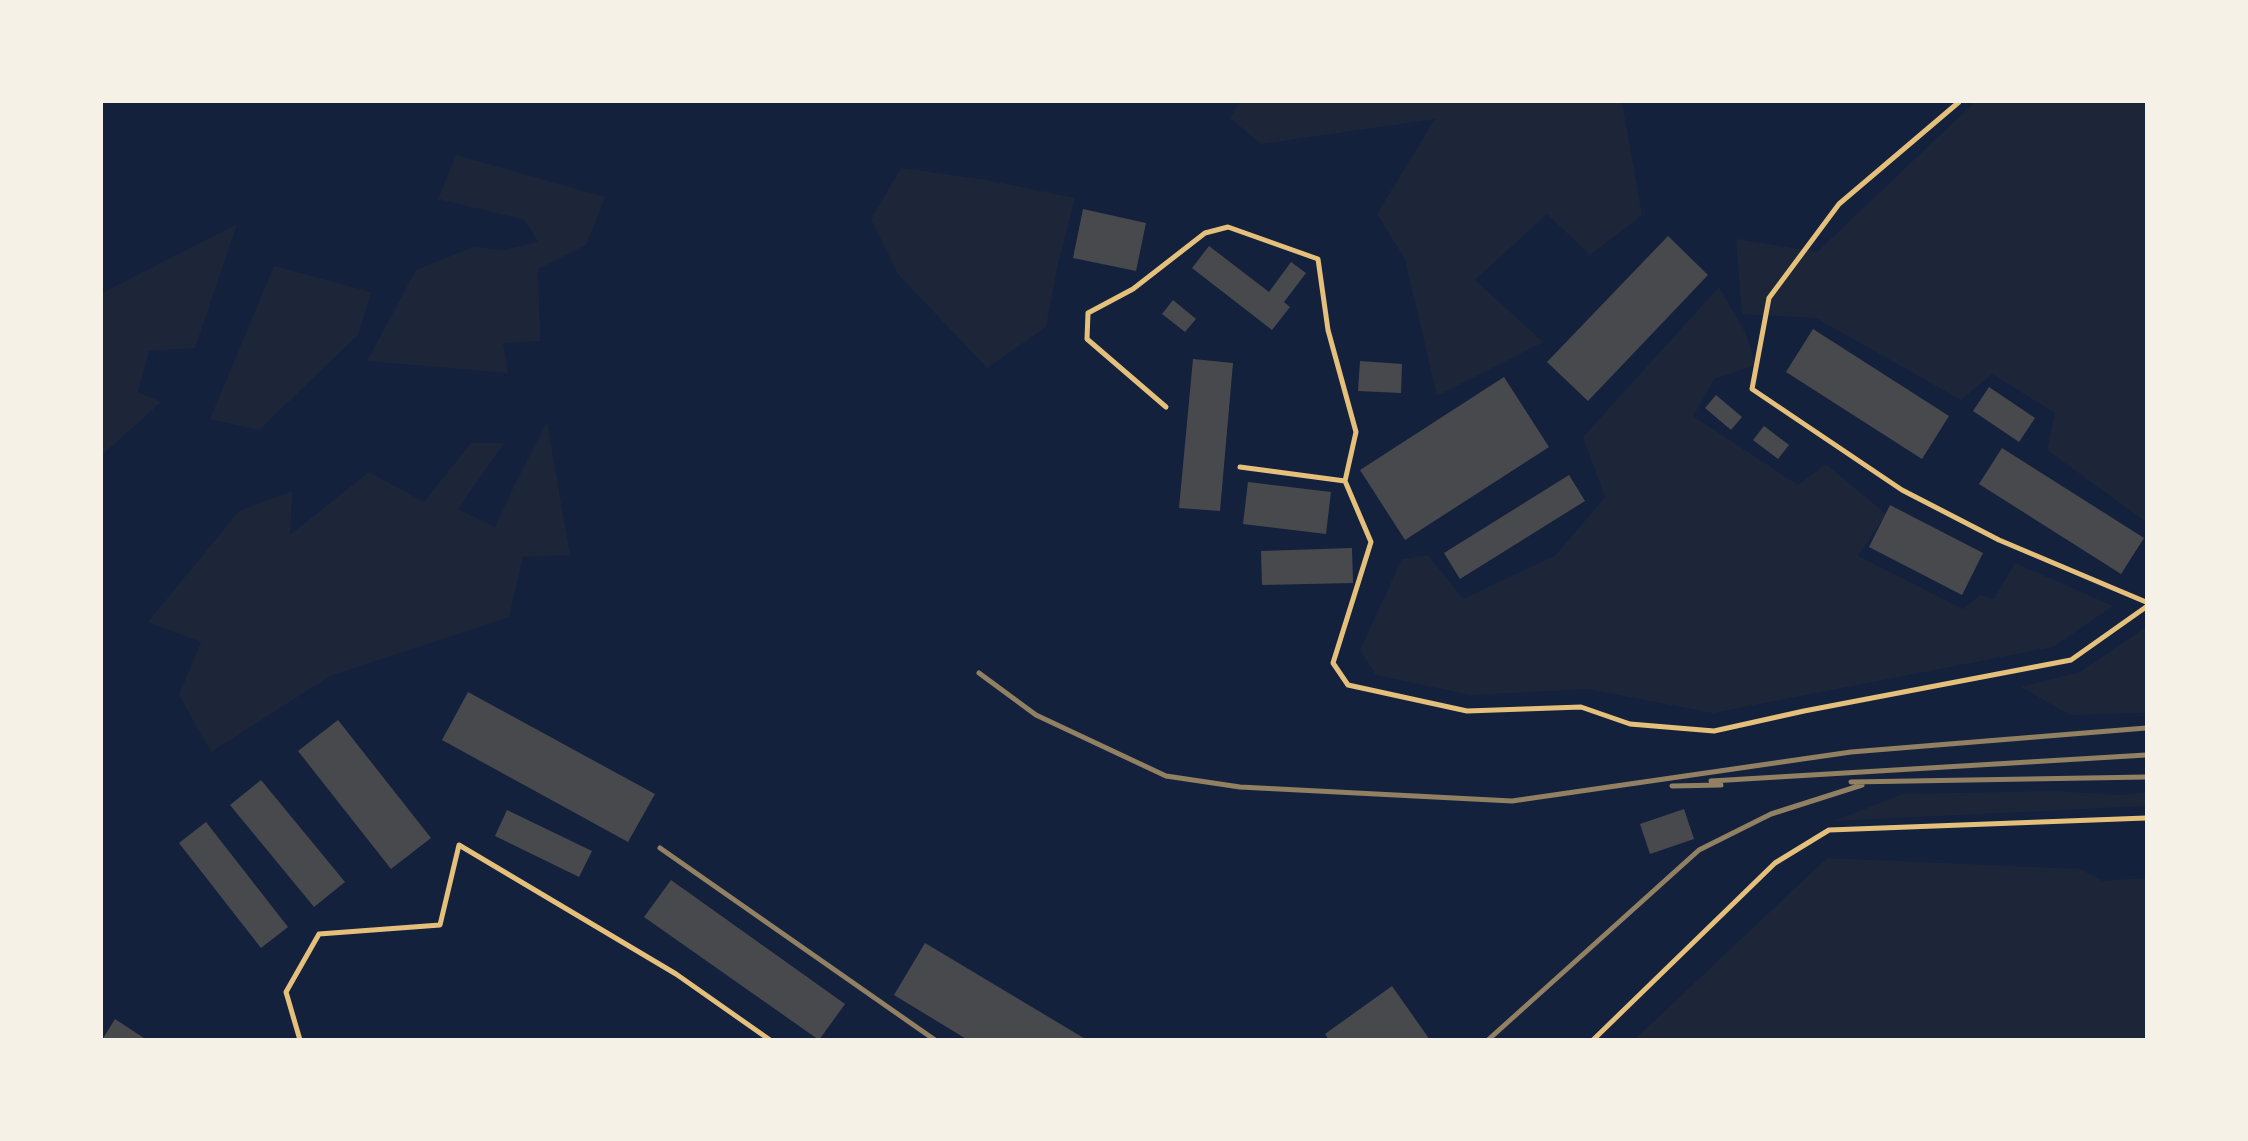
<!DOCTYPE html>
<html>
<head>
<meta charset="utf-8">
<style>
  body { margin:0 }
  #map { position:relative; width:2248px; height:1141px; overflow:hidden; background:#14213d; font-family:"Fira Sans",sans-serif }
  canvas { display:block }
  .frame { position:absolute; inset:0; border:103px solid #f6f1e7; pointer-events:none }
</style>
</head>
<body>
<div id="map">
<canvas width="2248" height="1141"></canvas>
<div class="frame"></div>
</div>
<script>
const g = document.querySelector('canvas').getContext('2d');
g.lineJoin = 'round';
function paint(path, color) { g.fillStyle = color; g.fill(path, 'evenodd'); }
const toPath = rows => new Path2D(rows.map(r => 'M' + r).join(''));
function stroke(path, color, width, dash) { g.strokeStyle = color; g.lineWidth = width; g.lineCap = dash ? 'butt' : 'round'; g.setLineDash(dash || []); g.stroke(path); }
paint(toPath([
  [1240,102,1622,102,1642,215,1590,255,1547,214,1475,280,1543,342,1437,396,1405,259,1377,214,1435,119,1261,144,1230,118],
  [1975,102,2146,102,2146,522,2047,450,2055,413,1992,374,1961,400,1816,318,1742,314,1736,239,1817,252],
  [456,155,605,197,586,245,538,269,540,341,503,343,508,373,367,361,416,270,473,247,504,250,538,242,525,220,438,199],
  [901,168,987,180,1075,198,1057,268,1046,327,987,368,898,274,871,219],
  [237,224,195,348,149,351,138,392,161,402,102,455,102,293],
  [274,266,371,292,358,335,259,430,210,419],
  [1719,287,1745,332,1756,365,1714,379,1693,416,1798,485,1826,464,1886,514,1858,556,1963,609,1980,595,1994,599,2015,563,2113,606,2053,647,1713,713,1587,689,1471,695,1376,675,1360,650,1402,559,1428,555,1463,599,1556,555,1605,497,1583,437],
  [547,422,570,555,523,557,509,617,330,676,211,752,179,695,201,642,148,622,239,511,292,491,290,535,369,472,424,502,471,443,504,443,458,509,495,527,514,486],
  [2146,627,2146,713,2070,715,2021,687,2080,672],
  [2055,791,2119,795,2146,792,2146,806,1834,821,1903,794],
  [1827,858,2080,869,2103,881,2146,878,2146,1039,1635,1039]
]), '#1d2539');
paint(toPath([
  [1083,209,1146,223,1136,271,1073,258],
  [1668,236,1708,275,1588,401,1547,362],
  [1209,246,1269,292,1291,262,1306,273,1284,302,1290,307,1272,330,1192,268],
  [1173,300,1196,319,1185,332,1162,314],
  [1813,329,1949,416,1922,459,1786,372],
  [1193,359,1233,363,1220,511,1179,508],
  [1360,361,1402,364,1401,393,1358,391],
  [1504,377,1549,447,1405,540,1360,470],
  [1989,387,2035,418,2019,442,1973,411],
  [1716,395,1742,417,1731,430,1705,408],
  [1764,426,1789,445,1778,459,1753,440],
  [2002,448,2144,538,2121,574,1979,484],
  [1569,475,1585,501,1460,579,1444,553],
  [1248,482,1331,492,1326,534,1243,524],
  [1890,505,1983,553,1962,595,1869,547],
  [1352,548,1353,583,1262,585,1261,551],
  [468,692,655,794,628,842,442,740],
  [338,720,431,838,391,869,298,751],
  [261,780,345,882,314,907,230,805],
  [1684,809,1694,839,1650,854,1640,824],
  [507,810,592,851,579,877,495,836],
  [206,822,288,927,261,948,179,843],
  [671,880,845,1004,819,1040,644,917],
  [925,943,1087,1040,968,1040,894,995],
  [1392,986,1430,1040,1329,1040,1325,1034],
  [115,1019,147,1040,102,1040]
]), '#48494c');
stroke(toPath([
  [1959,102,1839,204,1769,298,1752,389,1902,490,1999,540,2146,602],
  [1166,407,1087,339,1088,313,1133,289,1205,233,1228,227,1318,259,1328,330,1356,432,1345,481,1371,542,1333,663,1348,685,1467,711,1581,707,1630,724,1714,731,1804,711,2071,660,2146,607],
  [1240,467,1345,481],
  [300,1040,286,992,319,934,440,925,459,845,676,974,770,1040],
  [1593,1040,1775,863,1829,830,2146,818]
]), '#e5c07b', 5);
stroke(toPath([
  [979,673,1036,715,1166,776,1240,787,1512,801,1851,752,2146,728],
  [1711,781,2146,755],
  [1851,782,2146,777],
  [1672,786,1721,785],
  [660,848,935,1040],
  [1488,1040,1699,850,1771,814,1862,785]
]), '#918062', 5);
</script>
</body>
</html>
